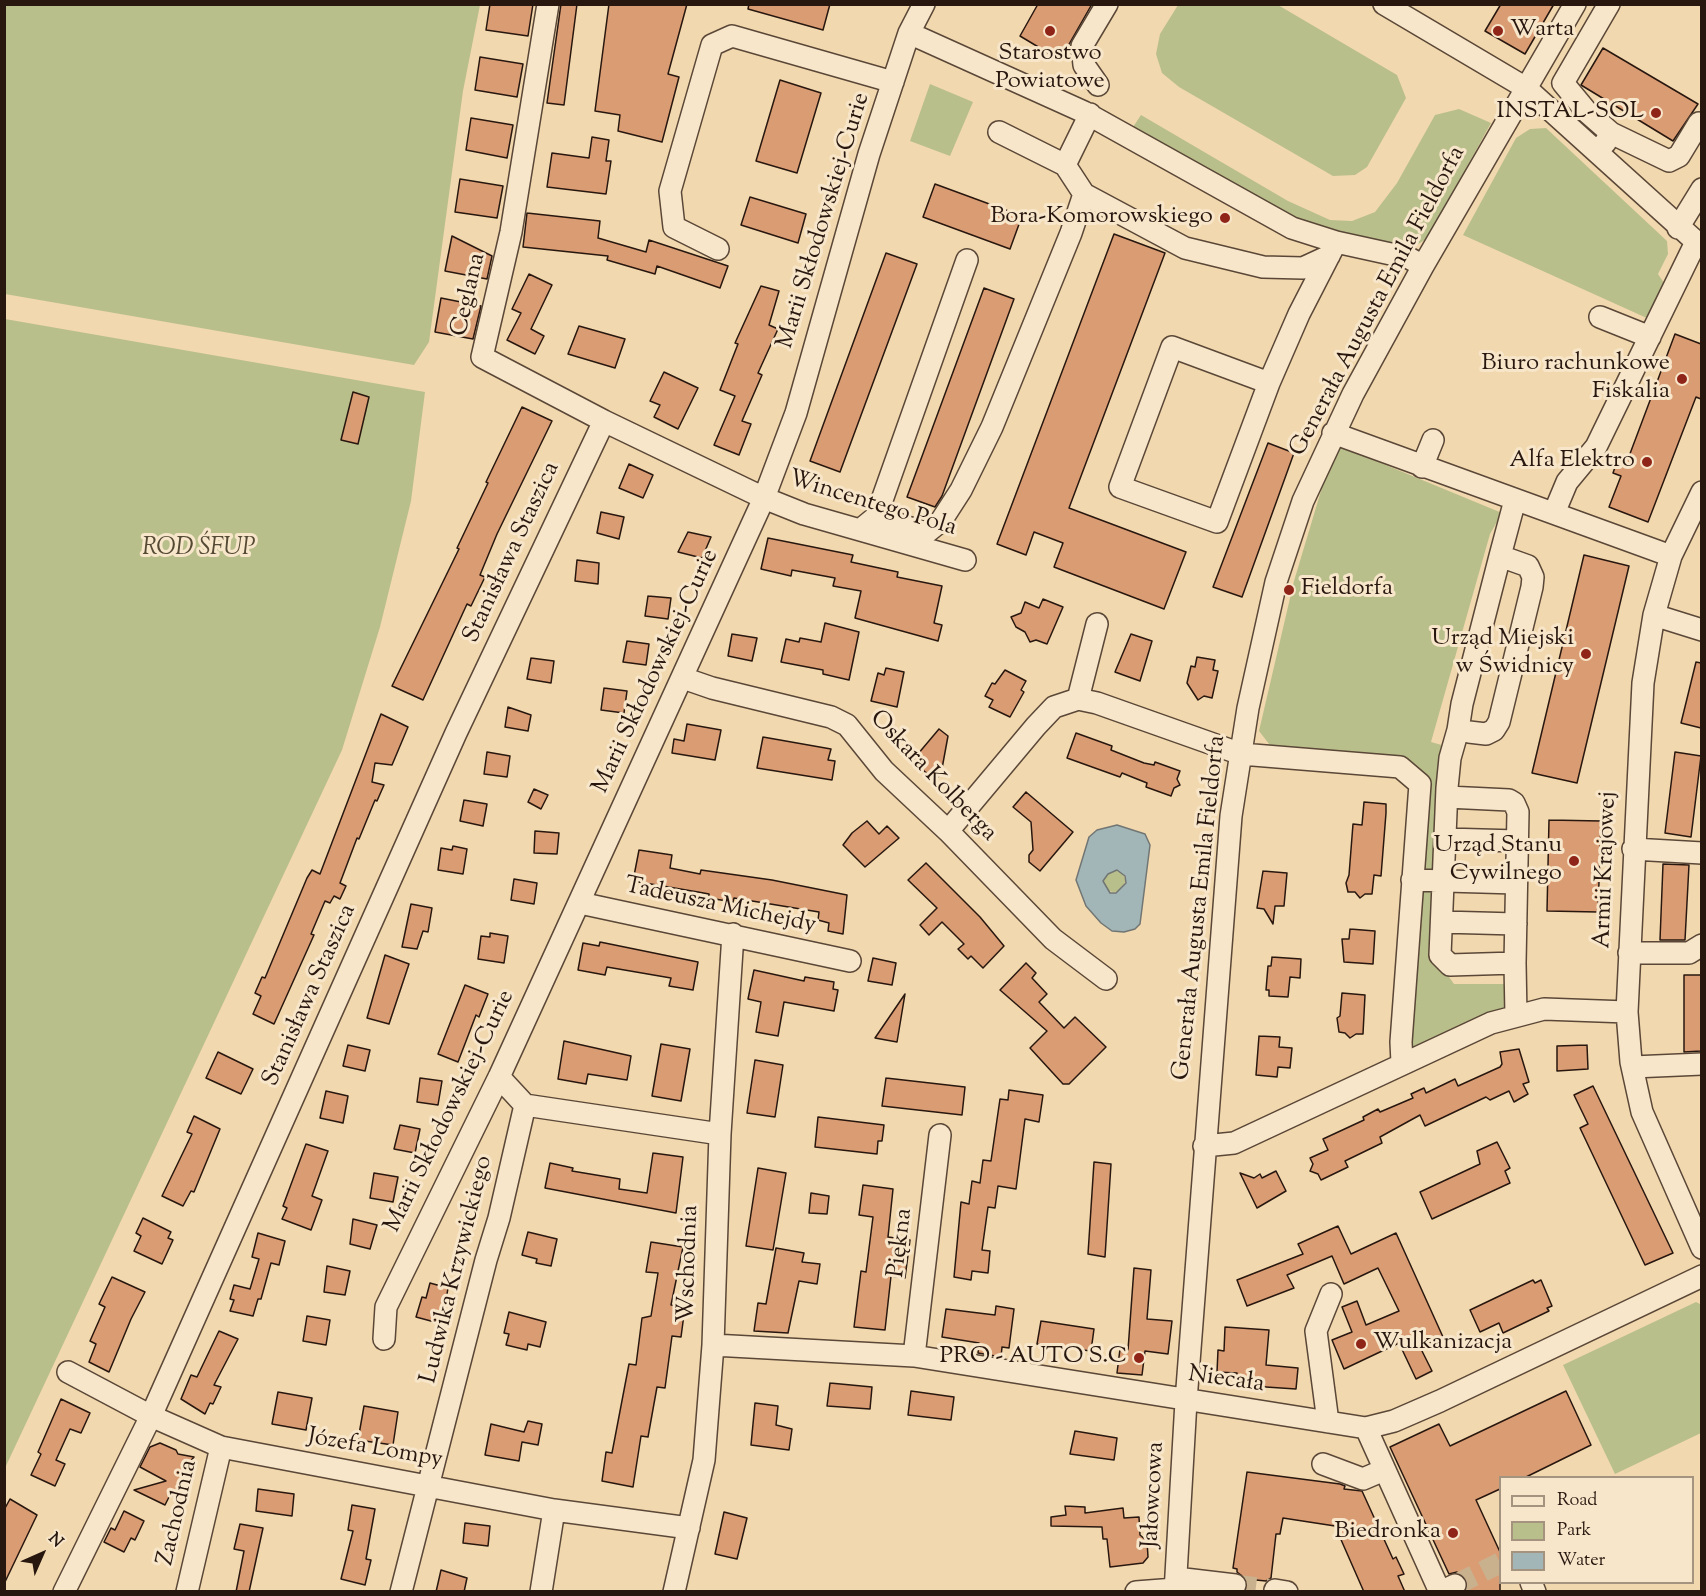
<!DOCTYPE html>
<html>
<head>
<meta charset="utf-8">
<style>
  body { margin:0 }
  #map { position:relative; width:1706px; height:1596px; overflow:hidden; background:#f2d8ae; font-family:"Sorts Mill Goudy",serif }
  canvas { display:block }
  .frame { position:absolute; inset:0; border:6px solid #28170f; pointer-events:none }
  .legend { position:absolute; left:1499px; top:1476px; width:195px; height:108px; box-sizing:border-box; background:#f7e6ca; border:2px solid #a4937f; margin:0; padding:8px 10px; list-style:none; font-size:18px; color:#28170f }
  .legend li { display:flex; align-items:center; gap:12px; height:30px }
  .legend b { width:30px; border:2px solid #a4937f }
  .north { position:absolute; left:12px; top:1524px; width:60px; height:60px; -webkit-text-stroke:4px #f7e6ca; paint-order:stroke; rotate:45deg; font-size:16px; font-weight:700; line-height:24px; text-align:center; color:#28170f }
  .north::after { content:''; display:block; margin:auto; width:21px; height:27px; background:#28170f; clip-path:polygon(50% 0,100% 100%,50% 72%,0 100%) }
</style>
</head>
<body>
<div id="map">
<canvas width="1706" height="1596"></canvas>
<div class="frame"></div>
<ul class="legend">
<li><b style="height:8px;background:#f7e6ca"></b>Road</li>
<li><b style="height:16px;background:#b9bf8b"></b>Park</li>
<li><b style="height:16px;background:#a2b6b7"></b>Water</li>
</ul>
<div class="north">N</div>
</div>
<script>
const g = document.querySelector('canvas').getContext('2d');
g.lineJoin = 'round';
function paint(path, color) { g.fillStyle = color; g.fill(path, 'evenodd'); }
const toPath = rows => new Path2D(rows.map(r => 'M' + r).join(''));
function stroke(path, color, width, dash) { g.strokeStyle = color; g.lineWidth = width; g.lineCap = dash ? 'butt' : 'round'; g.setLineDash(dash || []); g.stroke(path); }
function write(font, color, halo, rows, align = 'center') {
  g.font = font + ' "Sorts Mill Goudy",serif'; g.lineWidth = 6; g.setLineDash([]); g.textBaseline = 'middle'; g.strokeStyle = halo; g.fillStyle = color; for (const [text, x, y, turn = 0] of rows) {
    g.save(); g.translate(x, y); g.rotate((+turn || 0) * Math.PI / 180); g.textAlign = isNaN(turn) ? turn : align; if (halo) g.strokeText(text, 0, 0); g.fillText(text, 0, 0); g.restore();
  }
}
paint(toPath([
  [5,4,480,5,463,91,429,342,414,365,5,294],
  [1178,5,1278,5,1397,75,1406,98,1367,167,1355,175,1333,176,1179,87,1162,73,1156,54,1160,34],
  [930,84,973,102,950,156,910,141],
  [1459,109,1491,123,1428,238,1415,246,1403,247,1321,228,1270,207,1133,127,1141,115,1288,201,1330,220,1352,221,1375,212,1397,183,1435,115],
  [1546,128,1667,241,1668,254,1658,274,1666,286,1649,319,1463,235,1516,138,1530,129],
  [5,319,425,392,411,501,380,627,342,750,5,1468],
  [1335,444,1502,513,1490,534,1431,742,1445,746,1444,880,1412,875,1420,784,1403,759,1276,753,1259,731,1294,581],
  '1103 881a11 11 0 1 1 22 0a11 11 0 1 1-22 0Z',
  [1419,880,1443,887,1435,957,1454,984,1508,984,1515,1008,1401,1056],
  [1696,1302,1702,1305,1701,1433,1615,1474,1563,1365]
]), '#b9bf8b');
const water = toPath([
  [1117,825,1145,834,1150,845,1140,924,1135,929,1124,932,1112,931,1101,923,1086,906,1076,880,1089,837,1097,830,1117,825],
  [1117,870,1125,876,1126,883,1116,893,1110,893,1103,881,1108,874,1117,870]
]);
paint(water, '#a2b6b7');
stroke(water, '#717674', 1.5);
const building = toPath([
  [490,4,533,4,528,36,486,30,490,4],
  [561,4,577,4,564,105,547,103,561,4],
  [609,4,687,4,668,74,679,77,662,142,618,131,620,115,595,111,609,4],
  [749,4,830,4,823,30,748,9,749,4],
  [1038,4,1092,4,1060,60,1020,36,1038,4],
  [1501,4,1554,4,1525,54,1485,31,1501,4],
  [1603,48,1698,104,1673,141,1581,85,1603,48],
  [480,57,523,64,517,97,475,90,480,57],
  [780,80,821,93,797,173,756,161,780,80],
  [471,118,513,125,507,158,466,150,471,118],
  [592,137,609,140,606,161,611,161,606,194,547,187,552,153,589,158,592,137],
  [460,179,503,186,497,218,455,212,460,179],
  [935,184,1022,216,1010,249,923,217,935,184],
  [750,197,806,214,798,243,741,225,750,197],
  [527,213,600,221,598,238,646,252,649,240,728,266,720,288,657,266,655,274,607,260,608,256,523,247,527,213],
  [1114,234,1165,253,1069,508,1186,552,1164,609,1054,567,1063,543,1034,532,1026,555,997,544,1114,234],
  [452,236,492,256,487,279,445,271,452,236],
  [886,253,917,264,840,472,810,461,886,253],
  [529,274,552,285,531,329,544,336,535,354,507,340,521,313,512,309,529,274],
  [761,286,779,291,769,325,778,329,758,373,762,375,742,421,751,424,739,455,714,445,735,396,720,390,738,344,735,343,761,286],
  [984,288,1014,299,942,496,935,507,907,497,984,288],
  [441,298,481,306,473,339,435,332,441,298],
  [579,326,625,339,615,368,568,354,579,326],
  [1675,334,1701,344,1701,399,1696,397,1648,522,1609,507,1621,476,1613,473,1619,456,1628,459,1675,334],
  [664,372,698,388,678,429,654,417,660,405,650,401,664,372],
  [353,392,369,397,358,444,341,440,353,392],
  [522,407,552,421,497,534,480,575,485,577,471,606,467,604,423,700,392,686,459,549,457,548,488,483,486,482,522,407],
  [1268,443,1294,453,1242,597,1213,587,1268,443],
  [629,464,653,475,643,498,619,488,629,464],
  [601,512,624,517,619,539,597,533,601,512],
  [688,532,711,537,702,558,678,552,688,532],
  [768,538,853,555,851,562,898,572,897,577,942,586,934,623,942,625,938,641,855,618,861,591,833,586,835,578,792,570,791,576,761,569,768,538],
  [1584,555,1629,566,1577,783,1532,773,1584,555],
  [577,560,599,563,598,584,575,581,577,560],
  [648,596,671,598,668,619,645,616,648,596],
  [1043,599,1063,607,1047,644,1036,640,1030,642,1025,632,1016,627,1011,617,1021,613,1025,602,1039,608,1043,599],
  [825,623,859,632,849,680,823,674,823,670,781,662,786,639,799,642,800,638,821,642,825,623],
  [732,634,757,638,752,661,728,656,732,634],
  [1131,634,1152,641,1140,681,1115,672,1131,634],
  [627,641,649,644,646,665,623,662,627,641],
  [1197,657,1215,660,1213,670,1218,671,1212,698,1204,696,1198,700,1187,683,1191,666,1195,667,1197,657],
  [531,658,554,661,551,683,527,679,531,658],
  [1696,662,1701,663,1701,728,1681,723,1696,662],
  [886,668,904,672,897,707,871,701,878,673,884,675,886,668],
  [1005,670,1026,681,1021,690,1024,692,1010,717,989,707,993,700,985,696,992,683,995,684,1005,670],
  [604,688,627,691,624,713,601,710,604,688],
  [508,707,531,715,528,731,505,727,508,707],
  [381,714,408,727,392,765,375,763,372,782,384,785,377,801,375,800,359,839,357,838,340,883,346,886,340,899,334,896,330,903,325,901,311,934,314,935,274,1024,253,1014,261,996,255,993,262,977,265,978,307,878,312,870,320,874,381,714],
  [687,724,721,730,715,760,672,753,674,739,684,741,687,724],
  [939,729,948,736,941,774,935,780,912,761,939,729],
  [1076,733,1112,746,1111,750,1144,763,1154,765,1155,762,1180,771,1177,779,1180,785,1174,788,1171,796,1146,787,1147,783,1122,773,1120,777,1067,758,1076,733],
  [763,737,831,749,828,760,835,761,832,780,757,768,763,737],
  [487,752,510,756,507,777,484,774,487,752],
  [1675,752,1701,756,1691,837,1665,833,1675,752],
  [534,789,548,795,541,809,528,802,534,789],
  [1026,792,1073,832,1040,871,1029,862,1029,855,1033,850,1031,822,1013,807,1026,792],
  [464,800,487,804,483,826,460,821,464,800],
  [1364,802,1386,804,1386,813,1381,876,1374,875,1372,894,1365,894,1360,898,1355,892,1348,892,1346,883,1349,875,1353,824,1362,825,1364,802],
  [1549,820,1601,821,1598,912,1547,911,1549,820],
  [867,821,879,834,887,826,899,838,865,867,843,845,852,833,867,821],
  [535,831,559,833,557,854,534,853,535,831],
  [453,846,467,849,463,874,438,870,441,848,452,850,453,846],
  [639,850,672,855,670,868,700,874,701,870,772,880,847,895,843,934,828,931,829,923,818,920,819,912,734,898,733,902,709,898,709,894,698,892,633,881,639,850],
  [926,863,980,917,1004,946,983,968,971,956,968,959,958,949,964,944,942,922,929,935,920,925,937,908,908,880,926,863],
  [1663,864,1689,865,1685,940,1660,940,1663,864],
  [1263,871,1287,873,1284,906,1275,906,1273,924,1264,909,1257,908,1263,871],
  [514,879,537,883,534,904,511,900,514,879],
  [411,904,432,908,428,932,423,931,417,949,402,947,411,904],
  [1350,929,1375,931,1373,964,1344,962,1342,939,1349,939,1350,929],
  [490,933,508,936,504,963,478,959,481,936,490,937,490,933],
  [600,942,698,962,693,990,669,986,671,978,607,967,605,975,578,970,583,943,599,946,600,942],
  [385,955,409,964,389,1024,367,1018,385,955],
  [1272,957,1301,959,1300,978,1290,977,1288,997,1269,996,1269,990,1266,990,1268,966,1271,966,1272,957],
  [873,958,896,963,892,985,868,981,873,958],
  [1026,963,1036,973,1032,978,1047,994,1039,1002,1064,1028,1075,1017,1106,1047,1069,1084,1063,1084,1030,1048,1047,1031,1000,990,1026,963],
  [754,970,804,981,805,977,834,982,833,989,838,990,834,1011,784,1002,778,1036,756,1032,761,1002,748,999,754,970],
  [1684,975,1701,975,1701,1051,1684,1052,1684,975],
  [465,985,488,994,479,1017,476,1015,458,1062,438,1054,465,985],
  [1342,993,1365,995,1363,1034,1356,1034,1350,1038,1345,1033,1339,1032,1337,1018,1340,1016,1342,993],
  [905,994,897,1042,875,1038,905,994],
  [1259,1036,1280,1037,1279,1047,1292,1048,1290,1068,1278,1067,1277,1077,1256,1075,1259,1036],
  [564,1041,631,1056,627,1080,588,1074,586,1084,558,1079,564,1041],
  [661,1044,690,1049,681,1101,652,1096,661,1044],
  [348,1045,370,1050,365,1071,343,1066,348,1045],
  [1587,1045,1588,1069,1557,1071,1557,1046,1587,1045],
  [1519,1049,1529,1082,1523,1084,1528,1094,1514,1102,1509,1091,1490,1100,1486,1097,1425,1126,1420,1115,1380,1137,1382,1143,1345,1161,1348,1167,1321,1180,1318,1174,1310,1171,1313,1164,1310,1158,1328,1150,1323,1139,1364,1120,1363,1117,1378,1109,1380,1112,1413,1098,1411,1094,1424,1088,1426,1093,1455,1079,1458,1086,1500,1067,1502,1064,1500,1052,1519,1049],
  [218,1052,253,1069,241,1094,206,1078,218,1052],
  [755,1060,783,1065,775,1117,747,1113,755,1060],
  [420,1078,442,1081,438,1105,417,1102,420,1078],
  [886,1078,965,1087,962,1115,882,1106,886,1078],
  [1593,1086,1673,1253,1645,1265,1580,1128,1588,1124,1574,1095,1593,1086],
  [1009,1090,1043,1095,1039,1122,1025,1119,1016,1189,998,1186,995,1208,988,1207,982,1250,990,1251,988,1273,972,1271,971,1280,954,1277,961,1202,969,1204,972,1181,980,1183,983,1160,991,1161,1000,1099,1008,1100,1009,1090],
  [326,1091,348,1096,343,1123,320,1118,326,1091],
  [194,1116,220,1129,194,1192,191,1191,183,1206,162,1196,192,1134,187,1132,194,1116],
  [818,1117,884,1125,882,1141,878,1141,877,1154,815,1147,818,1117],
  [400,1125,420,1129,415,1153,394,1149,400,1125],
  [1497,1142,1510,1168,1505,1171,1510,1183,1432,1219,1420,1192,1480,1164,1477,1151,1497,1142],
  [306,1144,328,1151,312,1196,322,1200,311,1230,282,1219,287,1208,283,1206,306,1144],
  [653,1153,683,1157,676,1213,545,1188,550,1163,573,1168,572,1171,620,1179,619,1189,647,1193,653,1153],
  [1094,1162,1111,1164,1105,1257,1088,1254,1094,1162],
  [758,1168,786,1173,773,1250,746,1246,758,1168],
  [1276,1171,1286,1191,1257,1208,1240,1173,1254,1178,1260,1174,1262,1178,1276,1171],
  [374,1173,398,1177,393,1202,370,1198,374,1173],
  [863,1185,893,1189,888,1237,910,1240,905,1278,891,1276,885,1330,854,1327,861,1271,866,1272,873,1217,859,1215,863,1185],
  [811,1193,829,1196,827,1214,809,1213,811,1193],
  [143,1218,171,1232,168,1238,173,1240,162,1264,134,1251,141,1236,136,1233,143,1218],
  [353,1219,377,1225,370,1249,350,1244,353,1219],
  [1338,1226,1351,1254,1396,1233,1443,1337,1420,1347,1432,1371,1416,1379,1399,1343,1344,1369,1332,1340,1352,1332,1342,1307,1357,1301,1366,1325,1399,1311,1378,1268,1344,1284,1332,1256,1287,1275,1294,1288,1247,1306,1237,1280,1303,1254,1298,1244,1338,1226],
  [528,1232,557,1239,551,1266,536,1263,537,1259,522,1255,528,1232],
  [258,1233,285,1241,279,1265,271,1263,261,1299,258,1299,253,1316,230,1311,234,1300,230,1299,234,1285,250,1289,259,1259,252,1257,258,1233],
  [651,1242,683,1247,671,1305,685,1307,681,1337,672,1336,665,1388,657,1387,648,1437,641,1436,633,1487,602,1481,606,1452,612,1453,629,1364,636,1365,642,1318,651,1316,658,1273,646,1272,651,1242],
  [776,1248,804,1253,802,1262,820,1264,817,1284,799,1281,788,1333,754,1331,758,1303,766,1304,776,1248],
  [327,1266,350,1271,345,1295,324,1292,327,1266],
  [1134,1268,1151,1270,1147,1319,1172,1321,1168,1354,1145,1351,1142,1375,1117,1373,1120,1349,1128,1350,1134,1268],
  [112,1277,145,1292,131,1319,109,1372,89,1362,96,1344,90,1341,105,1307,99,1304,112,1277],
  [1533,1280,1535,1283,1541,1280,1552,1306,1547,1308,1549,1311,1503,1333,1499,1323,1480,1332,1470,1310,1533,1280],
  [430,1283,448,1288,442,1324,416,1317,422,1297,426,1298,430,1283],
  [996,1306,1014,1309,1009,1348,1002,1347,1001,1357,978,1353,979,1343,942,1337,946,1309,995,1315,996,1306],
  [509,1312,546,1322,540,1347,528,1344,527,1350,506,1345,509,1334,504,1333,509,1312],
  [307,1316,330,1320,326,1345,303,1341,307,1316],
  [1041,1321,1094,1329,1091,1351,1037,1344,1041,1321],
  [1225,1327,1269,1330,1266,1365,1298,1368,1296,1389,1236,1385,1237,1373,1217,1372,1218,1350,1224,1351,1225,1327],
  [219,1331,238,1339,214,1385,221,1387,213,1404,210,1403,205,1414,181,1399,191,1375,197,1377,219,1331],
  [830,1383,872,1387,870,1409,827,1406,830,1383],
  [911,1391,954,1397,951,1420,908,1415,911,1391],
  [1566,1391,1591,1445,1524,1478,1500,1478,1500,1489,1476,1500,1500,1552,1500,1592,1466,1592,1466,1579,1457,1572,1449,1574,1390,1447,1439,1424,1450,1446,1566,1391],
  [278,1392,312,1398,306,1430,272,1424,278,1392],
  [61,1399,90,1413,81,1433,70,1429,56,1460,65,1464,55,1486,31,1475,41,1454,38,1452,61,1399],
  [755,1403,778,1406,776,1425,792,1429,789,1450,751,1445,755,1403],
  [364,1406,398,1412,393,1445,358,1440,364,1406],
  [528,1421,542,1424,538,1445,522,1442,519,1461,485,1455,491,1424,524,1432,528,1421],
  [1075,1431,1117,1438,1114,1460,1070,1454,1075,1431],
  [160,1443,176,1450,178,1454,194,1457,184,1469,186,1475,175,1497,170,1495,165,1505,134,1490,166,1481,140,1467,150,1447,160,1443],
  [1247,1472,1340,1484,1345,1486,1344,1489,1362,1491,1393,1559,1396,1557,1404,1574,1398,1576,1405,1592,1364,1592,1335,1526,1283,1518,1280,1534,1276,1534,1271,1578,1266,1581,1246,1579,1237,1572,1237,1569,1233,1568,1247,1472],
  [258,1489,294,1494,292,1516,256,1511,258,1489],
  [10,1499,37,1515,4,1584,4,1510,10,1499],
  [352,1505,375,1509,366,1559,371,1560,365,1585,341,1579,353,1531,348,1530,352,1505],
  [1065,1506,1085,1507,1085,1513,1123,1508,1124,1518,1139,1517,1140,1535,1147,1541,1148,1557,1143,1563,1110,1567,1107,1539,1103,1539,1102,1527,1051,1526,1051,1517,1066,1515,1065,1506],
  [124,1511,144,1521,135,1540,131,1538,124,1552,104,1542,111,1528,115,1530,124,1511],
  [724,1512,747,1518,737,1559,715,1554,724,1512],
  [465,1523,490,1526,488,1546,463,1543,465,1523],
  [240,1524,263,1528,249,1592,236,1592,244,1551,234,1549,240,1524],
  [441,1570,467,1578,464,1592,436,1592,441,1570]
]);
paint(building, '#da9c73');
stroke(building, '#28170f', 1.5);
stroke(toPath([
  [1235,1585,1275,1590],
  [1455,1585,1500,1563]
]), '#cab18e', 21, [21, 10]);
const minor = toPath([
  [548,4,511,232,482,357,604,421,764,498,804,514,965,560],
  [1384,4,1526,88,1702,247],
  [1609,4,1563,83,1587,112,1611,133],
  [909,33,1084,112,1292,228,1336,242,1409,258,1423,266],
  [1098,85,1084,65,1082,46,1107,4],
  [999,132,1065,165,1090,114],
  [1605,143,1611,133,1669,161,1679,156,1699,123],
  [1084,194,1185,248,1263,267,1303,268,1329,256],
  [1678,228,1702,189],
  [718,249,674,227,670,191,712,45,732,36,893,82],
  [1600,317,1650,337],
  [1269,383,1172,347,1120,487,1217,522,1269,383,1299,314,1336,242],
  [1333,433,1671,556],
  [1422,467,1433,440],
  [1702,492,1671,556,1654,615,1643,683,1627,1012,1631,1062,1642,1112,1702,1248],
  [1554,513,1567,482,1596,447,1696,242],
  [876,517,926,533,941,521,961,490,992,427,1071,233,1084,194,1065,165],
  [865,526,876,517,967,260],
  [1500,556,1528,566,1533,577,1532,587,1499,722,1494,730,1486,734,1469,732,1458,730,1462,704,1500,556,1515,500],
  [1654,615,1702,630],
  [683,678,712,688,831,717,847,725,884,771,948,831,1053,939,1106,979],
  [1078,699,1097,624],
  [1447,797,1509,800,1514,803,1518,812,1515,963,1450,965,1440,955,1447,788,1450,758,1458,730],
  [948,831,1036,726,1054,707,1078,699,1097,703,1241,754,1400,767,1420,784,1401,1042,1402,1063],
  [1446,839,1517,841],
  [1633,849,1702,853],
  [1412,880,1516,883],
  [580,903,850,961],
  [1442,922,1516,924],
  [1629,953,1689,953,1702,945],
  [1515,963,1516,1016],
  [1633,1067,1702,1064],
  [499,1077,525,1105],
  [525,1105,720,1134],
  [1204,1146,1234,1143,1491,1023,1544,1009,1627,1012],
  [384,1339,386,1307,499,1077,764,498,796,413,869,154,909,33,924,4],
  [713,1345,914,1356,1366,1428,1394,1421,1440,1401,1702,1276],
  [914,1356,940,1135],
  [68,1372,151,1416,221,1447,554,1510,689,1528],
  [1328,1422,1316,1331,1331,1294],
  [1366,1428,1440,1592,1455,1585],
  [1323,1464,1363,1479,1384,1470],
  [1176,1578,1235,1585],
  [1531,1582,1535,1592],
  [1275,1590,1287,1592],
  [64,1592,151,1416,456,733,604,421],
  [187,1592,221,1447],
  [401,1592,486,1260,499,1218,525,1105],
  [541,1592,554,1510],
  [674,1592,704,1460,713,1345,720,1134,733,934],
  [1136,1592,1175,1589],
  [1175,1592,1186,1401,1231,816,1248,708,1276,582,1303,501,1353,394,1423,266,1575,4]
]);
stroke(minor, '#5a4737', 24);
stroke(minor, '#f7e6ca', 21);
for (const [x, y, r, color] of [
  [1050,31,6,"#8f2418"],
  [1498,31,6,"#8f2418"],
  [1656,113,6,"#8f2418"],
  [1225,218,6,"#8f2418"],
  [1682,379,6,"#8f2418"],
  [1647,462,6,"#8f2418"],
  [1289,590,6,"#8f2418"],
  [1586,654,6,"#8f2418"],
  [1574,861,6,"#8f2418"],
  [1361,1344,6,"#8f2418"],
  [1139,1358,6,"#8f2418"],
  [1453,1533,6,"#8f2418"]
]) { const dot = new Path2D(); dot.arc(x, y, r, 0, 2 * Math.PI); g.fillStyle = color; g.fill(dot); stroke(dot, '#f7e6ca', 2); }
write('24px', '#28170f', '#f7e6ca', [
  ["Warta",1510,31,"left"],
  ["Starostwo",1050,55,"center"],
  ["Powiatowe",1050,83,"center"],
  ["INSTAL-SOL",1644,113],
  ["Bora-Komorowskiego",1213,218],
  ["Biuro rachunkowe",1670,365],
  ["Fiskalia",1670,393],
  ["Alfa Elektro",1635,462],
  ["Fieldorfa",1301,590,"left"],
  ["Urząd Miejski",1574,640],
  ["w Świdnicy",1574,668],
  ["Urząd Stanu",1562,847],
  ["Cywilnego",1562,875],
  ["Wulkanizacja",1373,1344,"left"],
  ["PRO - AUTO S.C",1127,1358],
  ["Biedronka",1441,1533]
], 'right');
write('24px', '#28170f', '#f7e6ca', [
  ["Marii Skłodowskiej-Curie",825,221,-73],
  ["Ceglana",470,295,-77],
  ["Generała Augusta Emila Fieldorfa",1379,302,-62],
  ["Wincentego Pola",872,505,17],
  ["Stanisława Staszica",513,553,-65],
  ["Marii Skłodowskiej-Curie",657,672,-65],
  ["Oskara Kolberga",932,777,46],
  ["Armii Krajowej",1607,870,-88],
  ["Tadeusza Michejdy",720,907,12],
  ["Generała Augusta Emila Fieldorfa",1201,908,-84],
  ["Stanisława Staszica",311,996,-66],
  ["Marii Skłodowskiej-Curie",451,1112,-64],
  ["Piękna",902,1243,-83],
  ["Wschodnia",690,1264,-88],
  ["Ludwika Krzywickiego",458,1270,-76],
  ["Niecała",1226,1381,8],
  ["Józefa Lompy",375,1450,10],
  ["Jałowcowa",1155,1495,-87],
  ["Zachodnia",179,1513,-77]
]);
write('italic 24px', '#544934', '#f7e6ca', [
  ["ROD ŚFUP",199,550]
]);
</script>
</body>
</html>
